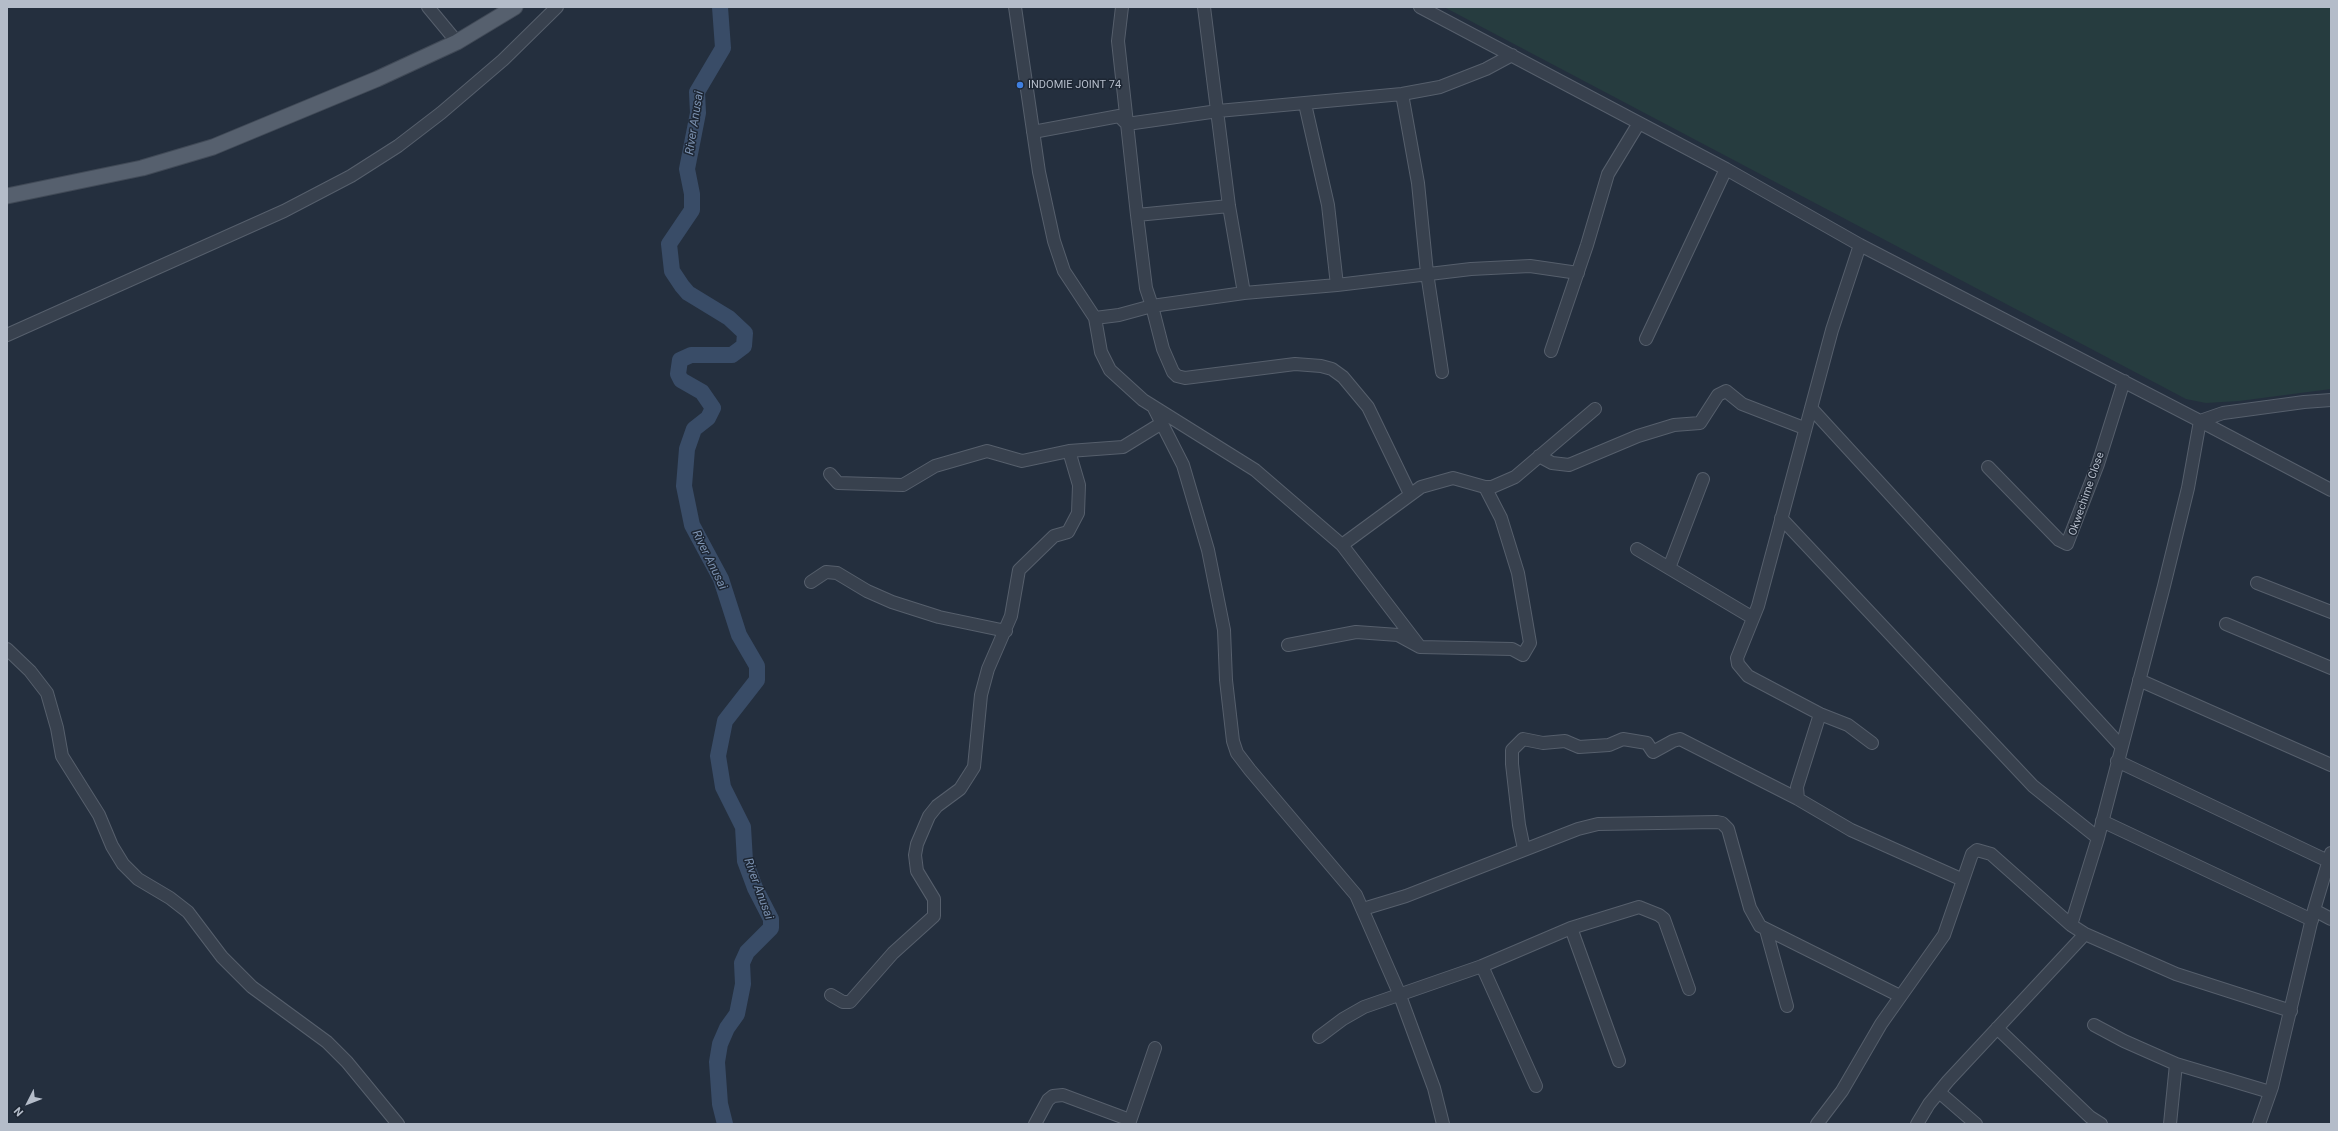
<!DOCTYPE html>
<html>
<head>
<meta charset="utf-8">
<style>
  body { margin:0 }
  #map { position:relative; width:2338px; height:1131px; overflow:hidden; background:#242f3e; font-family:Roboto,sans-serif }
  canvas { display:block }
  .frame { position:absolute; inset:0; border:8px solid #b4bcc9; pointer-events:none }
  .north { position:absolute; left:8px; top:1083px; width:40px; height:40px; -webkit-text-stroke:3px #1d2633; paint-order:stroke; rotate:228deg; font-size:11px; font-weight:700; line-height:16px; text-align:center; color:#b4bcc9 }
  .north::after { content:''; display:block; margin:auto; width:14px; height:18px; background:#b4bcc9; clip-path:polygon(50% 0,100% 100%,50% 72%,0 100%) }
</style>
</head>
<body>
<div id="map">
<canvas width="2338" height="1131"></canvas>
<div class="frame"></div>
<div class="north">N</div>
</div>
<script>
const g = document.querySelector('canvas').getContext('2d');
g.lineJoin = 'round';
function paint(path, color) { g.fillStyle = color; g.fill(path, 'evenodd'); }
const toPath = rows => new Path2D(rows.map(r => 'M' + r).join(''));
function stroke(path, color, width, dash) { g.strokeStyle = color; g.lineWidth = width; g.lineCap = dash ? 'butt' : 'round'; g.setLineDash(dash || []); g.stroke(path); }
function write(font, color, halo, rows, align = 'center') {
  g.font = font + ' Roboto,sans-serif'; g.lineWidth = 3; g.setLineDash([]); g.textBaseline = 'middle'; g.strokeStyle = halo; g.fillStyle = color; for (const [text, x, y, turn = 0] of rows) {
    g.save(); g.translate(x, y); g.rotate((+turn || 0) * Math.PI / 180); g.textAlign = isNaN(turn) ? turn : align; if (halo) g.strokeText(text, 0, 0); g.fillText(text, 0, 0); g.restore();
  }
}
paint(toPath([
  [1444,7,2331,7,2331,389,2239,401,2206,403,2186,399]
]), '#263c3f');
stroke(toPath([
  [720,7,723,48,697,92,698,113,687,169,692,194,692,210,669,244,672,271,682,286,688,293,729,318,745,333,744,346,732,355,691,355,680,360,678,374,681,380,702,392,713,408,708,418,694,429,687,449,684,486,692,525,721,579,739,635,757,666,757,680,725,721,718,756,723,787,743,827,745,861,755,888,771,919,771,928,747,952,742,963,743,984,737,1014,727,1028,720,1044,717,1062,720,1104,725,1124]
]), '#394c67', 16);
const minor = toPath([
  [428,7,457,42],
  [1015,7,1039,172,1054,241,1064,271,1095,318,1101,352,1110,370,1143,400,1255,470,1342,545,1420,647],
  [1204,7,1229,206,1244,293],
  [1420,7,1726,169,1860,245,2200,421,2223,413,2304,402,2331,400],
  [1402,94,1418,183,1427,273,1442,372],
  [1305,104,1328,205,1337,285],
  [1033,132,1119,116,1127,124,1218,111,1402,94,1440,87,1486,69,1512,55],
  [1137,215,1229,206],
  [1860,245,1832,330,1758,606,1737,658,1738,664,1748,676,1820,714,1848,725,1872,743],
  [1095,318,1119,315,1152,306,1146,288,1137,215,1118,41,1122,7],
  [7,335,284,211,351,176,398,146,441,113,503,60,557,7],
  [1646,339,1726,169],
  [1551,351,1587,245,1608,174,1639,123],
  [1154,408,1183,465,1208,550,1224,630,1226,680,1233,741,1237,753,1250,770,1356,895,1399,993,1434,1088,1443,1124],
  [1811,408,2121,746],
  [1539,456,1552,463,1569,465,1638,436,1674,425,1700,423,1718,395,1726,391,1742,404,1804,428],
  [1988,467,2059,540,2067,544,2098,464,2124,381],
  [830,474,838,483,903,485,935,466,987,451,1022,461,1069,451,1123,447,1162,423],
  [1410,494,1368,407,1343,377,1332,369,1321,366,1295,364,1185,378,1177,376,1173,372,1163,349,1152,306,1244,293,1337,285,1471,269,1530,266,1578,273],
  [1781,518,2033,786,2098,838],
  [1342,545,1421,487,1453,478,1485,487,1492,487,1515,477,1595,409],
  [1637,549,1753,618],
  [1669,568,1703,479],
  [811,582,826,572,837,573,867,591,892,602,939,617,1006,631],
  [2257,583,2331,612],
  [2226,624,2331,668],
  [1288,645,1356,632,1398,635,1420,647,1512,649,1523,655,1530,643,1518,573,1501,518,1485,487],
  [7,649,30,671,47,693,57,728,62,756,99,815,112,846,123,864,138,879,170,898,188,912,222,957,252,987,327,1042,347,1062,398,1124],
  [2139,680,2331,765],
  [1820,714,1797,787,1798,799,1851,830,1963,880],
  [2117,761,2328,861],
  [2102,821,2312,920],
  [1524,849,1519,825,1512,764,1512,750,1523,739,1543,743,1565,741,1579,747,1609,745,1623,739,1647,743,1653,752,1673,741,1680,739,1798,799],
  [1363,909,1406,896,1578,829,1598,824,1717,822,1722,823,1728,829,1750,908,1760,926,1900,996],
  [2314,910,2331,919],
  [2071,925,2098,838,2164,586,2188,488,2200,421,2331,490],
  [1571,928,1619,1061],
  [1766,930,1787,1006],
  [1482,966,1536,1086],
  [831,995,843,1002,850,1002,893,953,934,916,934,899,917,871,915,855,917,844,929,816,937,806,960,789,974,767,981,695,988,669,1011,616,1019,570,1054,536,1068,532,1078,513,1079,485,1069,451],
  [2094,1025,2124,1041,2176,1064],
  [1997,1028,2090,1117,2101,1124],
  [1319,1037,1343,1019,1364,1007,1482,966,1571,928,1639,907,1659,915,1664,919,1689,989],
  [1939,1092,1976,1124],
  [1035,1124,1048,1100,1053,1096,1063,1095,1130,1120],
  [1129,1124,1155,1048],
  [1817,1124,1842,1091,1881,1024,1944,935,1972,854,1977,850,1991,854,2071,925,2085,934,2176,974,2291,1011],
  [1917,1124,1929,1104,1948,1081,2085,934],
  [2170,1124,2176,1064,2270,1092],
  [2259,1124,2272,1087,2314,910,2331,853]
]);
const major = toPath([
  [7,196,142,168,213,147,377,79,457,42,515,7]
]);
stroke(minor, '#565f6c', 14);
stroke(major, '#414a57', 17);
stroke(minor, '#38414e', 12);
stroke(major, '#56606e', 15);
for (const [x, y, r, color] of [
  [1020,85,4,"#3f7fe0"]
]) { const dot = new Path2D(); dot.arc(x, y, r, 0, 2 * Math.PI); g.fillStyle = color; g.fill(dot); stroke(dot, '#1d2633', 1.5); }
write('11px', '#b4bcc9', '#1d2633', [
  ["INDOMIE JOINT 74",1028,85]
], 'left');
write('11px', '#b4bcc9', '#1d2633', [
  ["Okwechime Close",2087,494,-71]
]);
write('italic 12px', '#7c92b1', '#1d2633', [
  ["River Anusai",695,123,-81],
  ["River Anusai",709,560,64],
  ["River Anusai",758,889,70]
]);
</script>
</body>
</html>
